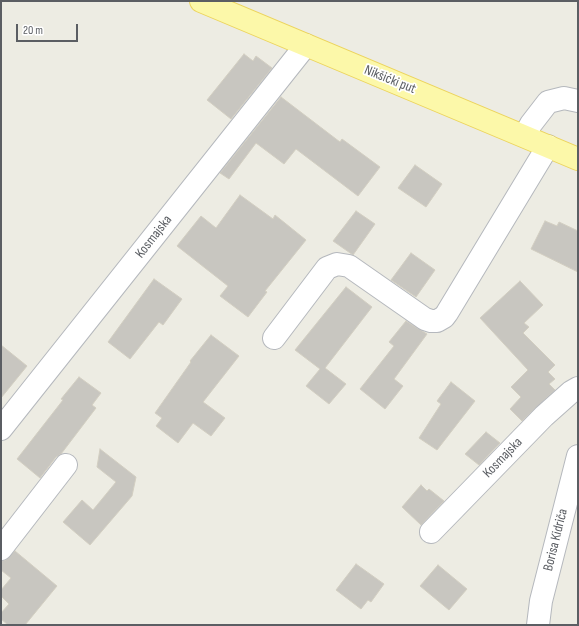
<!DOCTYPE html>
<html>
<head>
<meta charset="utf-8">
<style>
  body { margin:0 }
  #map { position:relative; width:579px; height:626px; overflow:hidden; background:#edece3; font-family:"Sofia Sans Condensed",sans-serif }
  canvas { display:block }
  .frame { position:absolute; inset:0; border:2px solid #5b5e63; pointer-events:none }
  .scale { position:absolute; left:16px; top:24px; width:62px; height:18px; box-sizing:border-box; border:2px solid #5b5e63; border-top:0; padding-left:5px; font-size:12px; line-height:14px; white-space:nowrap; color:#5b5e63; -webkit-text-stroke:3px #fff; paint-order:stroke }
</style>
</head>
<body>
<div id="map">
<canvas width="579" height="626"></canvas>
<div class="frame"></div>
<div class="scale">20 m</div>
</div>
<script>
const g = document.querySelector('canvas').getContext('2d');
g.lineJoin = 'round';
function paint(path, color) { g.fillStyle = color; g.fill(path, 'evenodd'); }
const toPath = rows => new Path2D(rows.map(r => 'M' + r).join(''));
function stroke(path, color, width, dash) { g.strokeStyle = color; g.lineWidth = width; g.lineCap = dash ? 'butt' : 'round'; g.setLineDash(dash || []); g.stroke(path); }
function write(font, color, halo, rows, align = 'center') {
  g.font = font + ' "Sofia Sans Condensed",sans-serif'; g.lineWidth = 3.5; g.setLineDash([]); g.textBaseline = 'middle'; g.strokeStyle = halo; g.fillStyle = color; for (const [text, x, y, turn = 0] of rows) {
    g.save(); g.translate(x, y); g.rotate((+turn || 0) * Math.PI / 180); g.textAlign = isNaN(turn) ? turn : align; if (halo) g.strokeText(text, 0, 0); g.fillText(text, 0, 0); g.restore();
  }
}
const building = toPath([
  [244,54,253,61,256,56,272,68,231,119,207,100,244,54],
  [281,97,340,142,342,139,380,167,358,196,296,149,284,164,256,143,229,179,220,173,281,97],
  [415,165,442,184,426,207,398,188,415,165],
  [240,195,273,219,275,215,306,240,265,291,267,292,248,317,220,296,228,286,177,246,201,216,216,228,240,195],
  [356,211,375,224,353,255,333,241,356,211],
  [545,221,557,226,559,222,578,231,578,272,531,249,545,221],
  [411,253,435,270,416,297,391,280,411,253],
  [154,279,182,299,163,325,159,322,130,359,108,342,154,279],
  [520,281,543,305,524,323,529,327,523,333,555,365,548,372,555,379,549,384,555,390,522,421,510,409,521,397,511,387,528,370,480,318,520,281],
  [346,287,372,307,325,368,346,384,329,404,306,386,320,369,295,350,346,287],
  [406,321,427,334,394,379,403,386,385,409,360,389,394,346,389,342,406,321],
  [211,335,239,356,203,402,225,418,211,436,193,423,178,443,156,426,162,418,155,413,191,362,190,361,211,335],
  [1,345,27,366,1,398,1,345],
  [79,377,101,393,92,405,96,408,61,454,56,457,40,478,17,459,63,400,61,399,79,377],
  [451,382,475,401,437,450,419,438,441,404,437,401,451,382],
  [486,432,500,443,479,465,465,454,486,432],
  [100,449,136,477,132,496,90,545,63,522,82,500,93,510,116,482,97,467,100,449],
  [421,485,427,491,429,489,444,501,421,525,402,507,421,485],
  [15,551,57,586,25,625,8,625,1,619,1,613,9,604,1,596,1,590,11,578,1,570,1,561,6,560,15,551],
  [356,564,384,584,371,602,368,600,361,609,336,590,356,564],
  [438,565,467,589,449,610,420,586,438,565]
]);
paint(building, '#c8c6c0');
stroke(building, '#d2cec1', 1);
const minor = toPath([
  [525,135,531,124,548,102,564,98,578,101],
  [274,338,327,268,337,264,349,266,425,319,431,321,437,321,444,317,447,313,548,146],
  [1,429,306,45],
  [431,532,544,416,571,392,578,388],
  [1,549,66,465],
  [538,625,541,601,578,456]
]);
const major = toPath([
  [201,1,578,159]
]);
stroke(minor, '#b5b8bd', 24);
stroke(major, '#ecd45d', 24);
stroke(minor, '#fff', 22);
stroke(major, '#fcf8a9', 22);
write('14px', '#5b5e63', '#fff', [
  ["Nikšićki put",390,80,22],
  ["Kosmajska",154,237,-52],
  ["Kosmajska",503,458,-46],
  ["Borisa Kidriča",556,540,-76]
]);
</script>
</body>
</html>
